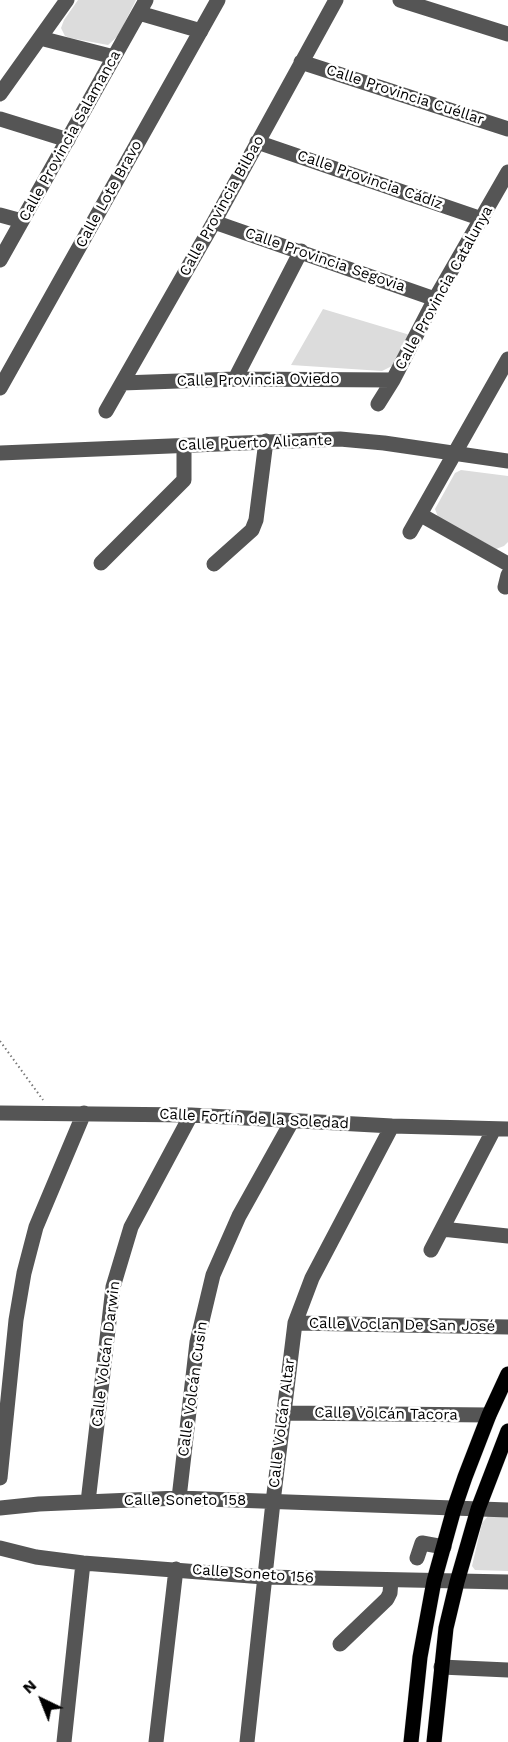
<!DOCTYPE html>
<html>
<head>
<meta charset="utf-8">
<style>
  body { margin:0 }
  #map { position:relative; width:508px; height:1742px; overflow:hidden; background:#fff; font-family:"Work Sans",sans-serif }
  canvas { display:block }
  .north { position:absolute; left:12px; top:1670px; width:60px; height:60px; -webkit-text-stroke:4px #fff; paint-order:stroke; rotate:317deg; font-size:16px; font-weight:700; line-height:24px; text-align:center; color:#000 }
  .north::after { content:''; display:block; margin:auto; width:21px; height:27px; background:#000; clip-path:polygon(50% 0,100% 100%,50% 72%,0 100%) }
</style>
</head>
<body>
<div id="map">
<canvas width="508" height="1742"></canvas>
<div class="north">N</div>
</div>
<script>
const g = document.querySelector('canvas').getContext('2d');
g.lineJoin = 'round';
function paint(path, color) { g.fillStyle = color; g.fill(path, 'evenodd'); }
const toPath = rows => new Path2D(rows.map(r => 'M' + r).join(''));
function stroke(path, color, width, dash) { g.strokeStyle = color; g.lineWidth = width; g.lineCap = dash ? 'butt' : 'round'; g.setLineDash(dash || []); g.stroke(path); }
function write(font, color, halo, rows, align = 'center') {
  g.font = font + ' "Work Sans",sans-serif'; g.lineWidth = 5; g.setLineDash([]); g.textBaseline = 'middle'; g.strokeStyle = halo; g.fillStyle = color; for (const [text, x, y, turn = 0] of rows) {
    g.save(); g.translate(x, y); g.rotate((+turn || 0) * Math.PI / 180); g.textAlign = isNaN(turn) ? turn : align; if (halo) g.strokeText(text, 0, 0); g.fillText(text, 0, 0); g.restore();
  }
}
paint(toPath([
  [78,0,136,0,118,36,108,45,70,38,65,36,61,28,64,20],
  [323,309,410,335,394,365,382,371,291,365],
  [461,470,508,476,508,542,504,546,496,549,438,517,435,509,455,473],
  [489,1515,508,1515,508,1571,475,1570,472,1566,482,1523]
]), '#dcdcdc');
const major = toPath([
  [411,1742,420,1657,434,1581,454,1509,465,1477,489,1415,508,1374],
  [434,1742,446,1628,457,1582,478,1509,508,1431]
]);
stroke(major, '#dbdbdb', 16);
stroke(toPath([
  [0,1041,43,1100]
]), '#777', 2, [1.5, 3]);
stroke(toPath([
  [400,0,508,34],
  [139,13,201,31],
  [40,38,114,57],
  [301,62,508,129],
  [0,94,67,0],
  [0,119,68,140],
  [257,142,482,219],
  [0,215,22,221],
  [214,222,435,299],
  [0,260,146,0],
  [235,379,301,251],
  [122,383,235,379,393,380],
  [0,388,218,0],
  [378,404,393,380,435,299,508,172],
  [106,411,214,222,336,0],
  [0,453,340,439,384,443,508,461],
  [421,515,508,564],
  [410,532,508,359],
  [101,563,184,480,184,445],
  [214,564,252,530,256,520,266,441],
  [505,587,508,575],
  [0,1113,191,1115,392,1126,508,1129],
  [442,1229,508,1236],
  [431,1250,494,1129],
  [295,1323,508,1327],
  [283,1413,489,1415],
  [0,1478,16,1320,24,1273,36,1227,84,1113],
  [179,1498,197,1342,213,1275,239,1216,292,1121],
  [88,1502,113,1287,131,1227,191,1115],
  [0,1508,39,1504,179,1498,508,1510],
  [0,1548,36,1557,83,1563,264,1577,508,1582],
  [417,1558,422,1543,444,1547],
  [340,1644,387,1599,390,1593,391,1580],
  [441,1667,508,1670],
  [64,1742,83,1563],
  [156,1742,176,1569],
  [247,1742,273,1502,295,1323,312,1278,392,1126]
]), '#555', 15);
stroke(major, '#000', 15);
write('15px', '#000', '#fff', [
  ["Calle Provincia Cuéllar",405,95,18],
  ["Calle Provincia Salamanca",70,136,-61],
  ["Calle Provincia Cádiz",370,180,19],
  ["Calle Lote Bravo",109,194,-61],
  ["Calle Provincia Bilbao",222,206,-61],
  ["Calle Provincia Segovia",325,260,19],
  ["Calle Provincia Catalunya",444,288,-61],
  ["Calle Provincia Oviedo",258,380,-1],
  ["Calle Puerto Alicante",255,443,-2],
  ["Calle Fortín de la Soledad",254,1119,3],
  ["Calle Voclan De San José",402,1325,1],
  ["Calle Volcán Darwin",106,1354,-83],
  ["Calle Volcán Cusin",193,1389,-82],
  ["Calle Volcán Tacora",386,1414,1],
  ["Calle Volcán Altar",282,1423,-83],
  ["Calle Soneto 158",185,1501],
  ["Calle Soneto 156",253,1574,4]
]);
</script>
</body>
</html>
